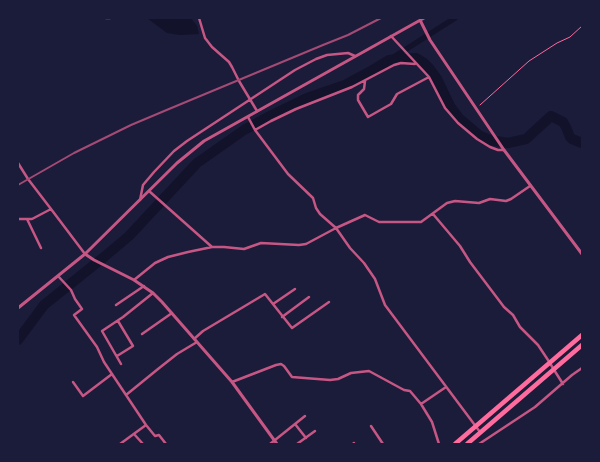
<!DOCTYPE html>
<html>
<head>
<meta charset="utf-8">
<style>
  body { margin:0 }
  #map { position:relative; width:600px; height:462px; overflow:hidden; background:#1b1b3a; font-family:Merriweather,serif }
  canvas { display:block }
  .frame { position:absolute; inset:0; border:19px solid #1b1b3a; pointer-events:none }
</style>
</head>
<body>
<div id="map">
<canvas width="600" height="462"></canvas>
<div class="frame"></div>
</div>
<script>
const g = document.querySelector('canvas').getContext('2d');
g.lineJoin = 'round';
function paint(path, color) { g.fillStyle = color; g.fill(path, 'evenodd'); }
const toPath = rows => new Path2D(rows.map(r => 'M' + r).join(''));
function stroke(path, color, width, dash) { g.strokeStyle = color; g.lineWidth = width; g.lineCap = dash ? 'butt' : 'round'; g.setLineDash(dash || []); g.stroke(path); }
paint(toPath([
  [147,18,191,18,197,26,199,34,180,35,167,33]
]), '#12122b');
stroke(toPath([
  [389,60,455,18]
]), '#12122b', 5.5);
stroke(toPath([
  [18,340,44,305,104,257,129,236,197,163,244,130,272,115,307,98,345,85,371,71,389,60,416,58,424,63,429,68,437,79,450,106,459,118,480,136,490,140,508,143,526,139,551,116,563,122,566,127,570,137,572,139,582,143]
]), '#12122b', 10);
stroke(toPath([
  [480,105,529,61,557,43,570,37,582,26]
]), '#ff6b9d', 1);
stroke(toPath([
  [106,18,110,18],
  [199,18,205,38,212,47,229,62,232,67,239,81,257,111],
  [391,36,429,77,445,108,458,123,477,139,490,147,498,150,504,150],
  [365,81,364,89,358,95,358,100,368,117,391,104,397,94,429,77],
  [248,117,255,130,288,174,313,198,316,208,320,214,336,228,350,248,364,263,375,279,385,305,480,432],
  [255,130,271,121,296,109,352,87,394,65,401,63,415,64],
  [18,163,28,179,51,209,85,254],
  [149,191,212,247],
  [140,200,143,185,154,172,174,151,187,141,295,70,316,59,327,55,348,53,355,56],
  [433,214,460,246,470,262,504,307,513,315,520,327,538,345,548,360,556,373,563,384],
  [18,219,32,219,51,209],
  [27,219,41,248],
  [58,276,71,290,75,299,82,309,74,315,97,347,104,362,146,425,155,436,159,435,166,444],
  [134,280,155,263,168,257,188,252,212,247,224,247,244,249,261,243,299,245,306,244,336,228,365,215,379,222,421,222,447,203,455,201,479,203,490,199,506,201,511,199,530,186],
  [273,304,295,289],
  [116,305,144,286],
  [282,317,309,297],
  [142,334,172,313],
  [194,339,203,331,265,294,292,328,329,302],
  [117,356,133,346,118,321],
  [121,364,102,331,123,317,153,293],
  [73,382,83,396,112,374],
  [232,382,276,365,281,364,284,366,292,377,330,380,338,379,351,373,369,371,404,390,410,391,421,404],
  [126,395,158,369,177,354,197,342],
  [295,424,306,438],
  [371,426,383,444],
  [134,434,143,444],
  [120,444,146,425],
  [270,444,305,416],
  [297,444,315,431],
  [353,444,354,443],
  [439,444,432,422,421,404,446,387],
  [479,444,535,407,572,375,582,368]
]), '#c65784', 2.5);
stroke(toPath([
  [420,20,430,40,504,150,582,254],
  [85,254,94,260,134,280,153,293,162,302,232,382,277,444],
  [18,308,85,254,177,163,204,141,424,18]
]), '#c65784', 3);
stroke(toPath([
  [455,444,582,335],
  [467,444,582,345]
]), '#ff6b9d', 4.5);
stroke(toPath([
  [18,185,74,153,131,125,169,109,323,45,348,35,381,18]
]), '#a44b75', 2);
</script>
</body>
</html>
